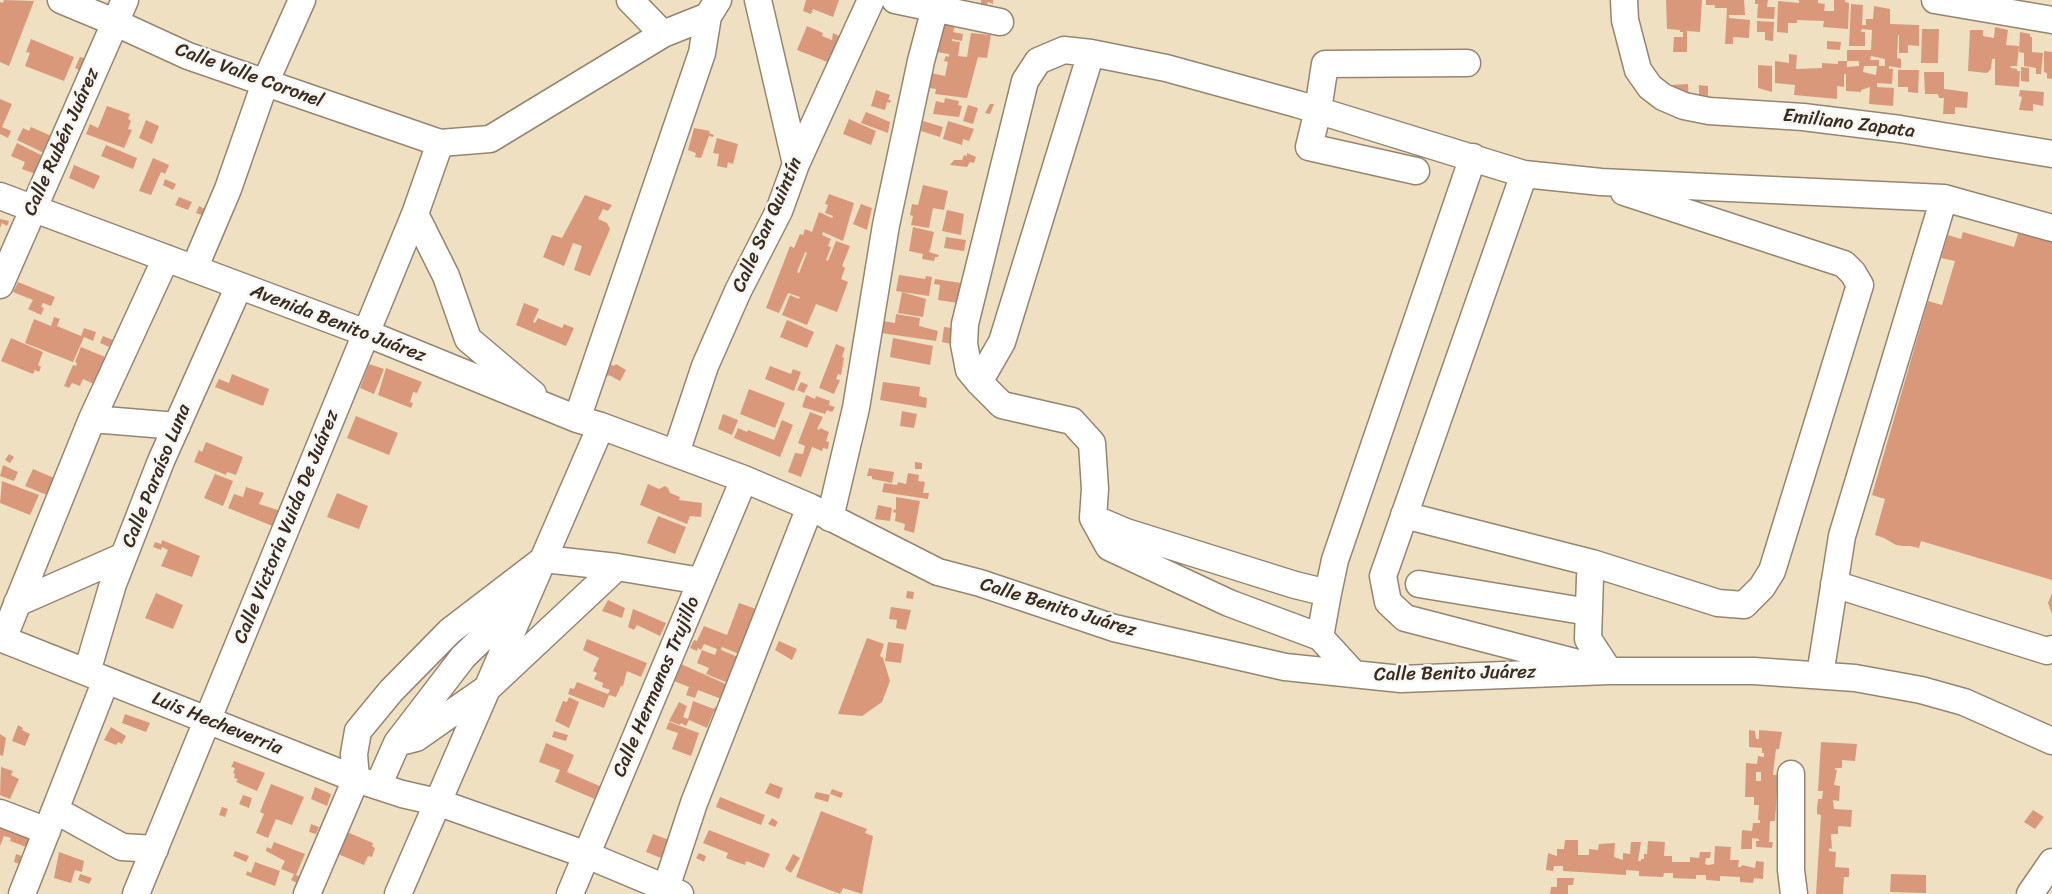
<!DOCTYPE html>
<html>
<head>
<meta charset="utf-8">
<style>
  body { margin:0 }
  canvas { display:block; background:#efe0c2 }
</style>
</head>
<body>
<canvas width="2052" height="894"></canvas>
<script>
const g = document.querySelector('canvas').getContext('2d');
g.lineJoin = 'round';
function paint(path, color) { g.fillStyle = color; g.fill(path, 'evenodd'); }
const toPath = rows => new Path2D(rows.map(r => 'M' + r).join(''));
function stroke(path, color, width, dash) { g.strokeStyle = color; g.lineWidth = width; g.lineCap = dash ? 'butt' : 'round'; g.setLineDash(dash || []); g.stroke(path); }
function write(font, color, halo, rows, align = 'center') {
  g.font = font + ' Sriracha,sans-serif'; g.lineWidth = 5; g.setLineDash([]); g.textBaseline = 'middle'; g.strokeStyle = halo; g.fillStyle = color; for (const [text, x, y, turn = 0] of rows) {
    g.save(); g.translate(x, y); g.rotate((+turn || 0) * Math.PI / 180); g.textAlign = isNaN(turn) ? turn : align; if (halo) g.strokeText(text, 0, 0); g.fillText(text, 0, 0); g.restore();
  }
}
paint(toPath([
  [4,0,34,1,9,66,0,62,0,2,3,3],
  [806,0,839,0,833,17,813,9,811,14,803,11],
  [981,0,993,0,993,4,988,2,987,5,992,6,991,13,981,5],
  [1666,0,1702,0,1700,32,1687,31,1687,52,1673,52,1674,37,1683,37,1683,32,1680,32,1680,30,1667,29],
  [1706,0,1744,0,1745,15,1729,15,1729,18,1750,20,1749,38,1733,37,1733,44,1725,44,1727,8,1715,8,1715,5,1706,5],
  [1755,0,1768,0,1767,7,1775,7,1774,19,1757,18,1758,4,1755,4],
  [1799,0,1818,0,1818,3,1825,4,1824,11,1834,11,1834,0,1845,0,1845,2,1849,3,1848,29,1823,27,1824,21,1797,20,1797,23,1788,23,1788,33,1777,32,1778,1,1799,3],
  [1851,4,1863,5,1862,25,1866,25,1866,19,1873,19,1874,6,1890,9,1890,24,1919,25,1919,46,1908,45,1908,53,1899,53,1899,35,1898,35,1897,58,1901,59,1901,68,1889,66,1889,69,1893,69,1892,84,1877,83,1877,87,1894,88,1893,106,1869,104,1870,87,1861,90,1861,92,1846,91,1846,74,1844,74,1844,87,1837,86,1837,99,1794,95,1795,85,1775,83,1775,61,1789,63,1789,54,1797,55,1796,69,1822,68,1822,63,1838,64,1838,61,1847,61,1847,67,1859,66,1859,61,1847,61,1847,50,1871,50,1872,30,1862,29,1861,32,1865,32,1865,46,1849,46],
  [1871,56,1885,59,1885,66,1879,66,1879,60,1870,60],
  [1864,66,1877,66,1876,75,1863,72],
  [1757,21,1774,22,1773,41,1765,40,1765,32,1757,32],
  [942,23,955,25,953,32,963,34,962,41,952,39,952,41,960,42,958,56,967,57,971,33,991,35,987,58,978,57,967,98,935,94,936,89,929,88,931,73,945,76,948,62,944,61,946,56,949,57,949,54,936,52],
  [807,26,823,33,822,36,832,40,833,33,841,37,830,63,797,50],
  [1995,27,2008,30,2006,45,2019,46,2017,66,2010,66,2011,68,2017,69,2017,71,2020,71,2019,87,1995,85,1995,59,1992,59,1991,69,1987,73,1968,71,1970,30,1983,30,1983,36,1994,38],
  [1922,29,1939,29,1938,63,1921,63],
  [2020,32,2030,34,2030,37,2032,37,2032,52,2043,53,2041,74,2036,74,2036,68,2024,66,2024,53,2019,52],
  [31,39,74,57,64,81,25,66,30,53,26,52],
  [1827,41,1841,42,1840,50,1827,49],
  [2044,51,2052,52,2052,79,2047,78,2047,73,2044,72],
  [80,57,87,59,82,71,75,68],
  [1758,65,1772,66,1772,92,1758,88],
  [2021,67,2029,68,2029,82,2021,81],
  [1898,70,1919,70,1918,93,1908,92,1908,87,1898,87],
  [1924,72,1944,72,1944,89,1968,92,1967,108,1955,107,1955,114,1943,114,1944,98,1939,98,1938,94,1925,94],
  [1688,84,1689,105,1672,105,1671,85],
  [1699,85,1708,86,1708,96,1699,95],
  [876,90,890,95,888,100,891,100,890,103,887,102,885,110,871,106],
  [2020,90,2044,92,2043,106,2033,104,2033,111,2019,110,2022,97,2019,96],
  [945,98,959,101,958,105,962,106,959,117,933,114,936,101,944,103],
  [0,99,12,104,2,127,11,131,8,138,0,134],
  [990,104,994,104,990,114,985,113],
  [968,105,978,108,973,124,963,121],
  [107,106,130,114,128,119,131,121,128,129,132,130,124,148,86,134,90,124,98,128],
  [866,112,890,122,888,133,861,123],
  [849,119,876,131,871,145,843,134],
  [146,120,159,126,152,144,139,138],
  [923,121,943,127,940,137,921,131],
  [948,121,974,129,969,141,963,139,962,145,943,139],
  [31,127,56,138,48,155,17,140,23,128,29,131],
  [694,128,710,131,709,133,714,135,713,137,709,136,701,158,695,157,696,153,688,150],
  [717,138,738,144,733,164,728,162,727,168,717,166,719,154,713,153],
  [17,143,45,157,38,175,22,169,25,162,11,156],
  [106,145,137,158,133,169,101,156],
  [967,153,976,157,974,163,970,162,967,167,950,165,954,160,962,160,964,155,967,156],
  [153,158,169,165,165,174,161,172,151,195,139,191],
  [74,165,100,176,94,189,69,178],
  [165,179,176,184,173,190,163,185],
  [923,185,948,191,944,210,933,208,929,228,911,225,913,216,910,215,912,204,918,205],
  [829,194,854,203,843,241,823,232,822,235,831,239,828,246,831,247,826,260,828,261,836,241,850,246,842,266,845,268,841,279,848,282,837,312,816,304,807,325,782,315,790,295,799,299,800,297,788,293,779,313,766,308,790,246,794,248,800,234,803,235,805,229,812,232,819,212,832,218,833,216,825,213,828,205,825,204],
  [805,252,807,253,799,273,797,272],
  [585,195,612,205,608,211,603,209,598,219,607,223,610,229,590,276,574,270,582,246,573,243,564,266,543,257,552,235,562,238],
  [179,197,192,202,188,210,175,205],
  [861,204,872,208,867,230,853,224],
  [199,206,205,209,202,215,196,213],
  [947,210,964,214,961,235,942,231],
  [0,219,9,221,7,226,2,223,0,228],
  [913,227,934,232,930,250,929,252,939,255,938,257,935,257,934,261,922,259,923,254,909,251],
  [2020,227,2052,236,2052,580,1921,541,1919,548,1910,546,1903,546,1896,545,1884,538,1875,535,1885,499,1872,495,1928,301,1942,305,1955,261,1941,258,1948,235,1961,239,1963,232,2014,247],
  [946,237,966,240,964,251,944,248],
  [899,275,925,279,926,276,932,277,929,296,896,291],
  [935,279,961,283,958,303,938,300,940,285,934,284],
  [18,282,55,297,51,306,43,303,41,307,44,308,41,315,28,309,33,300,13,292],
  [902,292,926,299,923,317,898,313],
  [524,303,539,309,533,322,535,323,538,318,562,328,564,324,574,328,566,346,516,325],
  [896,314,920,318,919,326,938,331,936,341,881,333,882,329,884,330,883,321,895,323],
  [54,317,60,319,57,326,81,336,84,328,96,332,93,341,84,337,73,362,25,343,34,319,51,326],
  [787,320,814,332,807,348,780,337],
  [944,327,952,328,958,347,951,345,951,344,942,342],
  [103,336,113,340,109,347,100,343],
  [11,338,43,352,38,365,41,367,39,372,35,370,33,374,1,361],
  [893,338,933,346,930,365,890,357],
  [836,344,845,348,842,357,844,358,841,375,838,374,836,379,840,380,834,394,819,388],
  [81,347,105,357,94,384,83,379,80,386,72,383,69,388,64,386,73,365,76,366,77,363,75,362],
  [369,364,384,369,374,394,360,388],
  [609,364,614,366,616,364,626,370,620,381,609,375,608,376,593,370],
  [770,366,791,374,793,369,801,372,794,391,765,379],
  [386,368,422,382,417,393,413,392,410,402,413,403,411,408,378,395],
  [232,374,269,389,263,406,215,387,219,379,229,383],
  [801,382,808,385,804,393,797,390],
  [883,382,920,387,919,396,927,398,926,408,880,400],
  [749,389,785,403,775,428,740,414],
  [806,395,815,399,816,396,830,401,829,405,835,407,832,412,827,410,825,414,802,407],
  [902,411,917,414,914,428,900,426],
  [810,412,823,417,817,429,819,430,820,428,829,432,826,441,829,442,828,449,823,448,822,451,812,447,801,477,788,472,795,453,803,454,805,446,798,443],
  [723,414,738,420,732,435,718,429],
  [356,416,398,433,389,455,347,438],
  [782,420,793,425,780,457,734,438,738,428,747,432,748,430,774,440],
  [206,442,243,457,236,475,227,472,226,475,194,462,199,450,202,452],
  [9,454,14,457,10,463,5,460],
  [915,462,922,463,922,469,915,469],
  [3,465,18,472,14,481,0,476],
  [869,468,894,472,892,483,872,479,872,476,867,476],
  [33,469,54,478,47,495,25,486],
  [908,473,919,475,918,481,925,482,923,493,929,493,928,499,882,492,884,483,897,485,898,482,906,484],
  [215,474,233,481,223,506,204,498],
  [2,481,39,495,30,515,0,503],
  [648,484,659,489,665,486,668,488,670,493,680,497,679,500,702,503,701,517,690,516,687,524,640,505],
  [246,487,264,493,259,504,281,511,275,527,228,508,234,494,243,497],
  [337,493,368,506,359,529,327,517],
  [896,497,920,501,914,533,904,530,905,524,895,521,896,513,893,512,894,509,896,510],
  [878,505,892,508,890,521,875,519],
  [658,516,686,527,675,554,647,543],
  [162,540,200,556,192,577,161,566,168,550,162,547,161,550,153,547,155,542,161,544],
  [907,591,914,592,913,599,906,598],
  [156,593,183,605,173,629,145,618],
  [2052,593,2052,614,2048,603],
  [608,600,625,608,622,618,602,611],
  [739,603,756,609,739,654,722,647,721,650,743,659,733,685,706,674,709,668,697,663,702,650,715,655,717,649,704,644,701,650,698,648,697,651,690,648,694,640,697,641,704,626,727,635],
  [891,607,911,610,906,630,896,628,897,620,889,619],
  [633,609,666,623,660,636,637,625,634,630,628,627],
  [867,638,884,644,880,656,883,658,890,681,882,702,862,716,838,714],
  [587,639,647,663,641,677,627,671,623,686,621,686,616,697,609,695,604,708,568,694,570,688,574,689,577,682,608,694,610,690,602,687,603,683,594,679,597,673,593,671,599,658,583,650],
  [779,641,797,649,792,660,775,650],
  [888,642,904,644,901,663,885,661],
  [681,664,730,686,724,700,698,690,695,698,686,695,689,687,674,681],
  [569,697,579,702,569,728,555,721,563,701,567,702],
  [693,701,714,709,715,707,723,710,721,714,714,711,707,728,689,720,686,726,681,723,680,725,669,721,679,702,687,706,683,717,688,719],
  [125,714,150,723,146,732,122,723],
  [669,722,699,733,691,756,672,749,678,733,666,729],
  [18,725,23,728,22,730,30,734,25,746,12,741],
  [111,727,126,736,122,744,118,742,116,745,104,740],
  [1749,730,1755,731,1756,739,1759,739,1759,730,1782,732,1779,749,1776,749,1774,765,1773,775,1778,775,1775,821,1770,821,1769,842,1773,842,1772,848,1756,847,1756,841,1759,841,1759,839,1752,838,1752,849,1741,849,1742,830,1752,831,1753,823,1760,823,1760,820,1758,820,1759,805,1754,805,1754,797,1745,797,1746,763,1757,764,1758,756,1764,757,1764,753,1762,753,1762,748,1749,747],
  [1756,772,1761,772,1761,781,1756,781],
  [554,731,568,735,566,741,552,737],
  [0,734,6,738,3,756,0,755],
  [1821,742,1857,744,1855,761,1842,760,1842,768,1835,768,1835,770,1837,770,1834,785,1840,786,1839,801,1833,800,1834,809,1852,810,1851,827,1838,826,1838,834,1831,834,1832,849,1829,848,1829,851,1836,852,1835,867,1849,868,1849,877,1844,877,1843,894,1816,894,1821,815,1817,814,1817,808,1818,799,1822,799,1823,791,1818,791],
  [546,743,574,755,567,772,602,787,597,800,555,782,560,770,539,762],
  [234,761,265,773,257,791,236,782,238,779,234,778,235,774,233,773,235,768,231,767],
  [1,767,13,771,11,775,19,779,10,799,0,795],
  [770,783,783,788,779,799,765,793],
  [271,784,304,797,292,825,276,819,268,838,256,833,264,814,260,812],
  [315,787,331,794,327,806,311,799],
  [832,789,843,793,841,798,830,794],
  [816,792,830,795,828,802,814,798],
  [243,795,252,798,249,808,239,804],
  [720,797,765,815,761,825,716,807],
  [222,807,228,809,225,817,219,815],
  [2033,810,2044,817,2035,829,2024,822],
  [821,811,867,829,865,833,873,836,862,894,843,888,840,894,796,877],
  [772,818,778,822,775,827,768,824],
  [311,824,319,827,316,834,309,832],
  [0,825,33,835,29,848,10,841,11,838,4,836,0,846],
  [709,830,770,854,764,868,746,861,745,865,726,858,728,853,703,843],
  [347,832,373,843,372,846,375,848,372,857,368,856,364,865,338,854],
  [653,834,669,840,661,858,646,852],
  [1565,840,1578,840,1578,855,1589,855,1589,849,1598,850,1599,844,1615,843,1614,857,1623,860,1623,853,1630,854,1631,842,1641,842,1638,861,1641,861,1641,859,1644,859,1644,854,1647,854,1648,841,1665,842,1664,856,1672,856,1672,862,1690,862,1690,857,1699,858,1700,852,1711,852,1710,858,1706,858,1705,864,1708,865,1714,864,1715,846,1731,847,1730,860,1739,860,1738,867,1741,867,1742,865,1755,868,1756,861,1764,862,1763,879,1754,878,1753,883,1740,882,1740,877,1720,876,1720,881,1706,880,1706,875,1696,875,1696,879,1673,878,1673,873,1664,873,1663,877,1639,876,1639,871,1626,870,1626,875,1579,872,1563,871,1563,866,1554,866,1553,871,1546,870,1548,853,1557,856,1557,849,1564,849],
  [274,842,305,854,296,875,300,877,297,883,291,880,294,874,281,869,285,861,266,851,267,847,271,849],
  [235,851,249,856,246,862,233,856],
  [59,852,84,861,82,872,75,870,71,883,54,878],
  [699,853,706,856,704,862,696,858],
  [16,854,25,857,22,865,14,862],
  [793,854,800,858,791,873,785,869],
  [255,862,280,871,275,886,246,875,247,871,251,873],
  [80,874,92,878,89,884,78,880],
  [1891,874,1926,875,1926,893,1890,892],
  [1557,878,1574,878,1573,885,1568,885,1568,894,1550,894,1551,887,1557,887]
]), '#da987b');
const minor = toPath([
  [61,0,114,22,188,56,440,143,490,139,663,34,708,16],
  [630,0,663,34],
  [758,0,796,164],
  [895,0,1000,22],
  [1624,0,1625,20,1638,70,1650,87,1663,97,1684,106,1709,111,1803,117,1900,129,2052,154],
  [1935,0,2052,20],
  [1416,171,1309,147,1318,110,1325,64,1467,63],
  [1524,174,1383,576,1388,602,1405,618,1582,664],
  [0,196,366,333,577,419,601,426,744,479,810,507,938,572,980,583,1114,628,1285,667,1401,679,1609,671,1754,671,1855,678,1921,690,1964,702,2052,741],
  [415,214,446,276,468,339,533,394],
  [194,269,228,189,265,83,302,0],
  [0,285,125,0],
  [979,382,1002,342,1091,53],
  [92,419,177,426],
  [577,419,702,53,708,16,718,0],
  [676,453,705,366,738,291,779,211,796,164,871,0],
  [1404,515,1592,563],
  [830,518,856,408,886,225,921,61,935,8],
  [1093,518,1126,532,1295,585,1328,593,1335,560,1473,157],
  [1419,584,1589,612],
  [1834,584,2047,651,2052,649],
  [17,603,124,556],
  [1320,637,1328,593],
  [0,638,356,779,402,794,437,802,587,855,680,894],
  [3,639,92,419,166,258],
  [1609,671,1588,639,1590,577,1592,563,1718,603,1744,605,1762,587,1772,571,1860,285,1853,273,1844,264,1624,192],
  [87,672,113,584,161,461,239,286],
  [1354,674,1320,637,1229,603,1109,547,1093,518,1095,489,1092,443,1072,421,1002,405,979,382,969,370,964,344,965,324,1025,81,1038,61,1064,50,1091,53,1166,68,1297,104,1524,174,1601,182,1944,198],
  [1820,675,1842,536,1944,198,2052,228],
  [397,743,416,738,489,687,617,567],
  [1791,774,1791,870,1794,894],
  [378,786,397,743,463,657,498,623,523,603],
  [55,810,122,847,155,849],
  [0,813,47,831],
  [22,894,106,680],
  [136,894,415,214,440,143],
  [307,894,356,779,354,754,358,731,391,691,450,631,544,559,617,567,701,581],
  [398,894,601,426],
  [570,894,744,479],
  [664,894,694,803,810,507],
  [2030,894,2052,862]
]);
stroke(minor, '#958570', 29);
stroke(minor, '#fff', 26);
write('19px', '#3b2a1e', '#f6f6f2', [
  ["Calle Valle Coronel",249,76,20],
  ["Emiliano Zapata",1849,124,7],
  ["Calle Rubén Juárez",62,142,-66],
  ["Calle San Quintín",768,225,-66],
  ["Avenida Benito Juárez",338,324,21],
  ["Calle Paraíso Luna",157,476,-68],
  ["Calle Victoria Vuida De Juárez",287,527,-68],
  ["Calle Benito Juárez",1058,608,17],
  ["Calle Benito Juárez",1455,674,-1],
  ["Calle Hermanos Trujillo",657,687,-67],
  ["Luis Hecheverria",217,724,22]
]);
</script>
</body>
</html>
